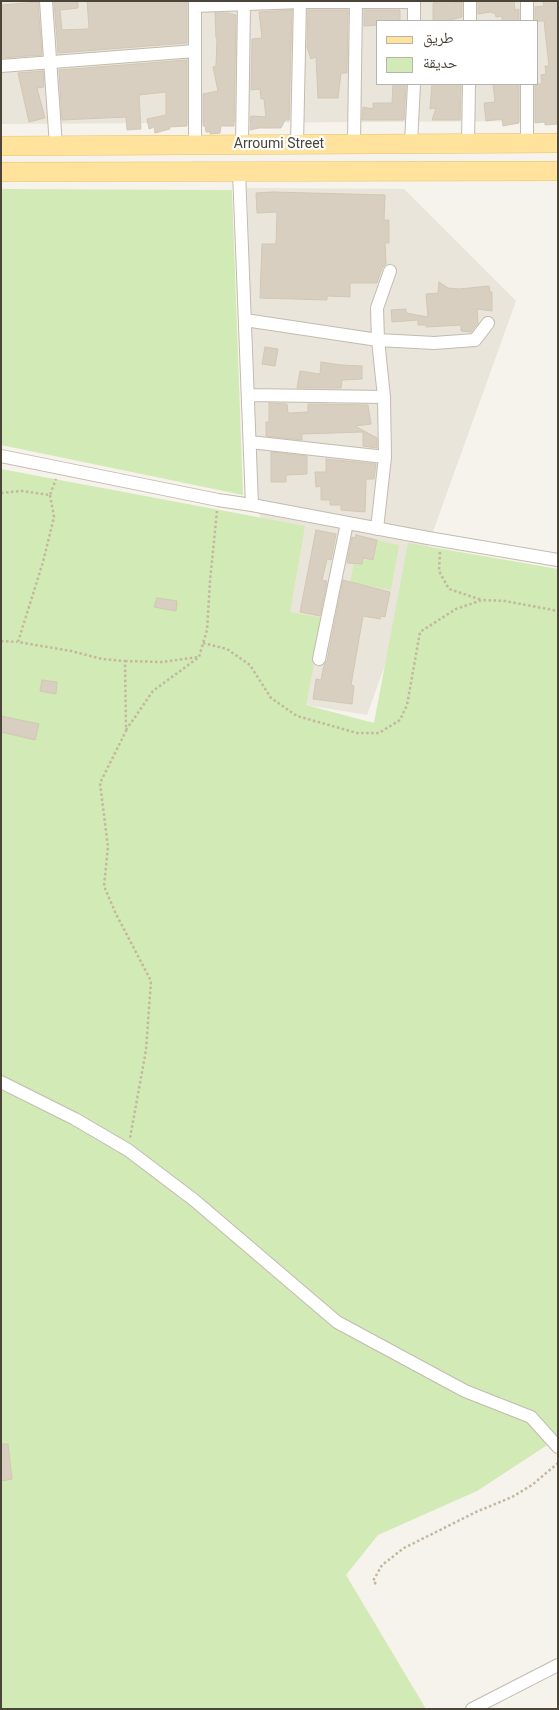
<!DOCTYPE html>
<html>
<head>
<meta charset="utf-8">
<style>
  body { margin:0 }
  #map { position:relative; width:559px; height:1710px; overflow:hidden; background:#f6f3ec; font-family:Roboto,"Noto Naskh Arabic",sans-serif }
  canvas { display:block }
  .frame { position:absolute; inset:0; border:2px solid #4b4439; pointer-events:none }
  .legend { position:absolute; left:376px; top:20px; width:162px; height:65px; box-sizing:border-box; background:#fff; border:1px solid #b7b4b0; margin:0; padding:6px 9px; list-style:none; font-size:15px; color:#4b4439 }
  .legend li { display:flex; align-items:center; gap:10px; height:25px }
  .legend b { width:25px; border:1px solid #b7b4b0 }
</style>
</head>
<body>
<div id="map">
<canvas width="559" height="1710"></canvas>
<div class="frame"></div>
<ul class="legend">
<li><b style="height:6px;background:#ffe39c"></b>طريق</li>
<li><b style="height:14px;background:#d2eab5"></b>حديقة</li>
</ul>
</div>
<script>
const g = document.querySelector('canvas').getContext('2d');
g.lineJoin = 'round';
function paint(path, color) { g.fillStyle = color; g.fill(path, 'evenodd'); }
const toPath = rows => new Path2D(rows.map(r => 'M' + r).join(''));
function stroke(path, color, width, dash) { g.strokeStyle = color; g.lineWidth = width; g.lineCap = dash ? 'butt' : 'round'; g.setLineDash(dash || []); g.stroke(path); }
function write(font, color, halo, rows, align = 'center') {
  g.font = font + ' Roboto,sans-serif'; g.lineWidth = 4.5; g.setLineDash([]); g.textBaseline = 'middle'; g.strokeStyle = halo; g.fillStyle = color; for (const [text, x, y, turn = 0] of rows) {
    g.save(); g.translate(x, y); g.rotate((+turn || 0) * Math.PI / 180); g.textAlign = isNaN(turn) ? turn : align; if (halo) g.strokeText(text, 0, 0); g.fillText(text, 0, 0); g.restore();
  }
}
paint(toPath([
  [1,1,558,1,558,121,1,124],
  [378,21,538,21,538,84,378,84],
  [247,188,404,189,516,301,367,715,306,705,256,499]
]), '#eae5da');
paint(toPath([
  [1,189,232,190,243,495,1,445],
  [1,469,305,526,290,612,323,618,306,705,374,723,408,543,558,569,558,1438,477,1491,378,1535,346,1575,426,1709,1,1709],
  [377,540,399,545,391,590,350,582,354,563,361,564,362,559,373,561]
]), '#d2eab5');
const building = toPath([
  [54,1,78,1,78,8,60,10,62,30,87,29,89,27,87,1,187,1,187,43,58,53,54,1],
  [442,1,451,1,451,3,462,2,462,17,450,20,433,21,433,3,442,1],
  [478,1,514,1,515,10,519,9,519,21,502,21,502,16,496,17,495,13,492,13,491,12,478,14,478,1],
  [543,1,558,1,558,124,545,125,545,122,535,123,535,84,542,84,541,75,546,74,545,66,549,66,544,21,535,21,535,7,544,6,543,1],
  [38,2,42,55,1,58,1,5,38,2],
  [292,10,289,120,285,120,281,128,259,128,250,130,251,116,266,117,264,99,261,99,260,89,251,90,252,39,262,38,259,12,292,10],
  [308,10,348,10,347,73,341,73,338,98,318,98,316,57,311,59,307,47,308,10],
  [364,10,400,10,400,21,378,21,378,25,364,26,364,10],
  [215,13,228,13,236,15,234,126,221,126,220,133,210,134,210,132,206,132,205,126,203,126,203,94,218,91,213,67,216,66,217,37,216,38,215,13],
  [187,60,187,126,169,127,170,129,155,133,154,127,149,129,147,119,166,115,166,92,139,95,141,129,127,130,126,117,62,120,59,70,187,60],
  [43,71,44,87,37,88,45,118,29,122,18,73,43,71],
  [393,84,406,84,404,120,362,120,363,107,373,109,373,103,392,103,393,84],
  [432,84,461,84,460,120,432,120,436,108,430,109,432,84],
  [493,84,519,84,519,123,503,126,502,119,486,121,484,103,495,102,493,84],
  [273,192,385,195,384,220,389,220,389,243,385,243,386,264,382,268,377,283,350,283,350,297,327,296,327,300,260,298,262,244,276,244,277,212,257,213,256,193,273,192],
  [439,282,448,288,459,289,489,286,490,292,492,292,492,311,477,309,478,323,471,332,461,331,461,325,426,327,426,325,418,325,418,320,392,322,391,310,406,309,406,313,428,317,426,294,438,293,439,282],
  [265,347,278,349,275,366,262,364,265,347],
  [321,362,341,365,362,366,362,379,342,380,341,388,297,388,300,371,320,374,321,362],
  [269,403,287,404,288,413,290,413,308,412,308,404,368,405,371,424,355,426,377,438,377,448,363,446,363,432,302,434,302,440,266,436,266,422,269,422,269,403],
  [271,452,307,456,307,474,286,475,286,482,271,482,271,452],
  [326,459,376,464,374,479,366,479,365,512,341,510,341,505,330,505,330,500,321,500,321,486,316,487,315,472,326,472,326,459],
  [316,530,336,534,331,560,327,559,322,580,327,581,320,616,300,612,316,530],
  [356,535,377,540,373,560,363,558,362,564,347,563,352,537,355,538,356,535],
  [343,580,390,592,385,617,381,616,380,619,363,616,351,685,354,686,352,704,313,699,316,679,321,680,324,665,327,661,343,580],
  [157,598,177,601,176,611,154,607,157,598],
  [42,680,57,682,56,694,40,691,42,680],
  [1,716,39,724,35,740,1,732,1,716],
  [1,1444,8,1444,12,1479,1,1481,1,1444]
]);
paint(building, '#d8cfc1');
stroke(building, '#d3c7b4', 1);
const minor = toPath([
  [46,1,56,146],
  [195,6,300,2,414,2],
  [414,21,414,1],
  [470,21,470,1],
  [527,21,527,1],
  [1,66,195,51],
  [354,143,356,1],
  [411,143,414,84],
  [468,143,469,84],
  [527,143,527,84],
  [195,144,195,1],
  [242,144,244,1],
  [297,144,300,1],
  [239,171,252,505],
  [245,320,378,340,434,343,475,340,488,323],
  [248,395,384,397],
  [250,442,385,457],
  [1,456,218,500,252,505,428,538,558,560],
  [377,529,385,457,384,397,378,340,377,308,390,271],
  [319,659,347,523],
  [1,1082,75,1119,128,1150,194,1200,337,1322,465,1391,531,1417,558,1447],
  [472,1709,558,1665]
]);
const primary = toPath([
  [1,146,558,143],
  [1,172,558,171]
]);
stroke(minor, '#c2bbae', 14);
stroke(primary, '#e6c16a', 20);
stroke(toPath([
  [1,493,22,491,50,495,56,479],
  [50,495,54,517,43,562,18,642,71,651,102,659,125,661,126,731,100,783,108,847,104,886,116,914,151,981,146,1050,130,1138],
  [440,552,439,571,449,589,482,600],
  [1,641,17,642],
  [203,643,227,649,250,665,271,698,297,716,357,733,379,733,400,720,407,705,420,632,456,609,482,600,505,601,558,611],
  [125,661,162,662,198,657],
  [126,730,153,691,199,657,207,630,210,581,217,511],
  [376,1584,373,1581,382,1565,404,1548,476,1512,512,1497,532,1485,558,1463]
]), '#c4b79f', 2.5, [2.5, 2.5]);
stroke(minor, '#fff', 12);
stroke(primary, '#ffe39c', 19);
write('14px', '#4b4439', '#fff', [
  ["Arroumi Street",279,144]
]);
</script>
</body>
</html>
